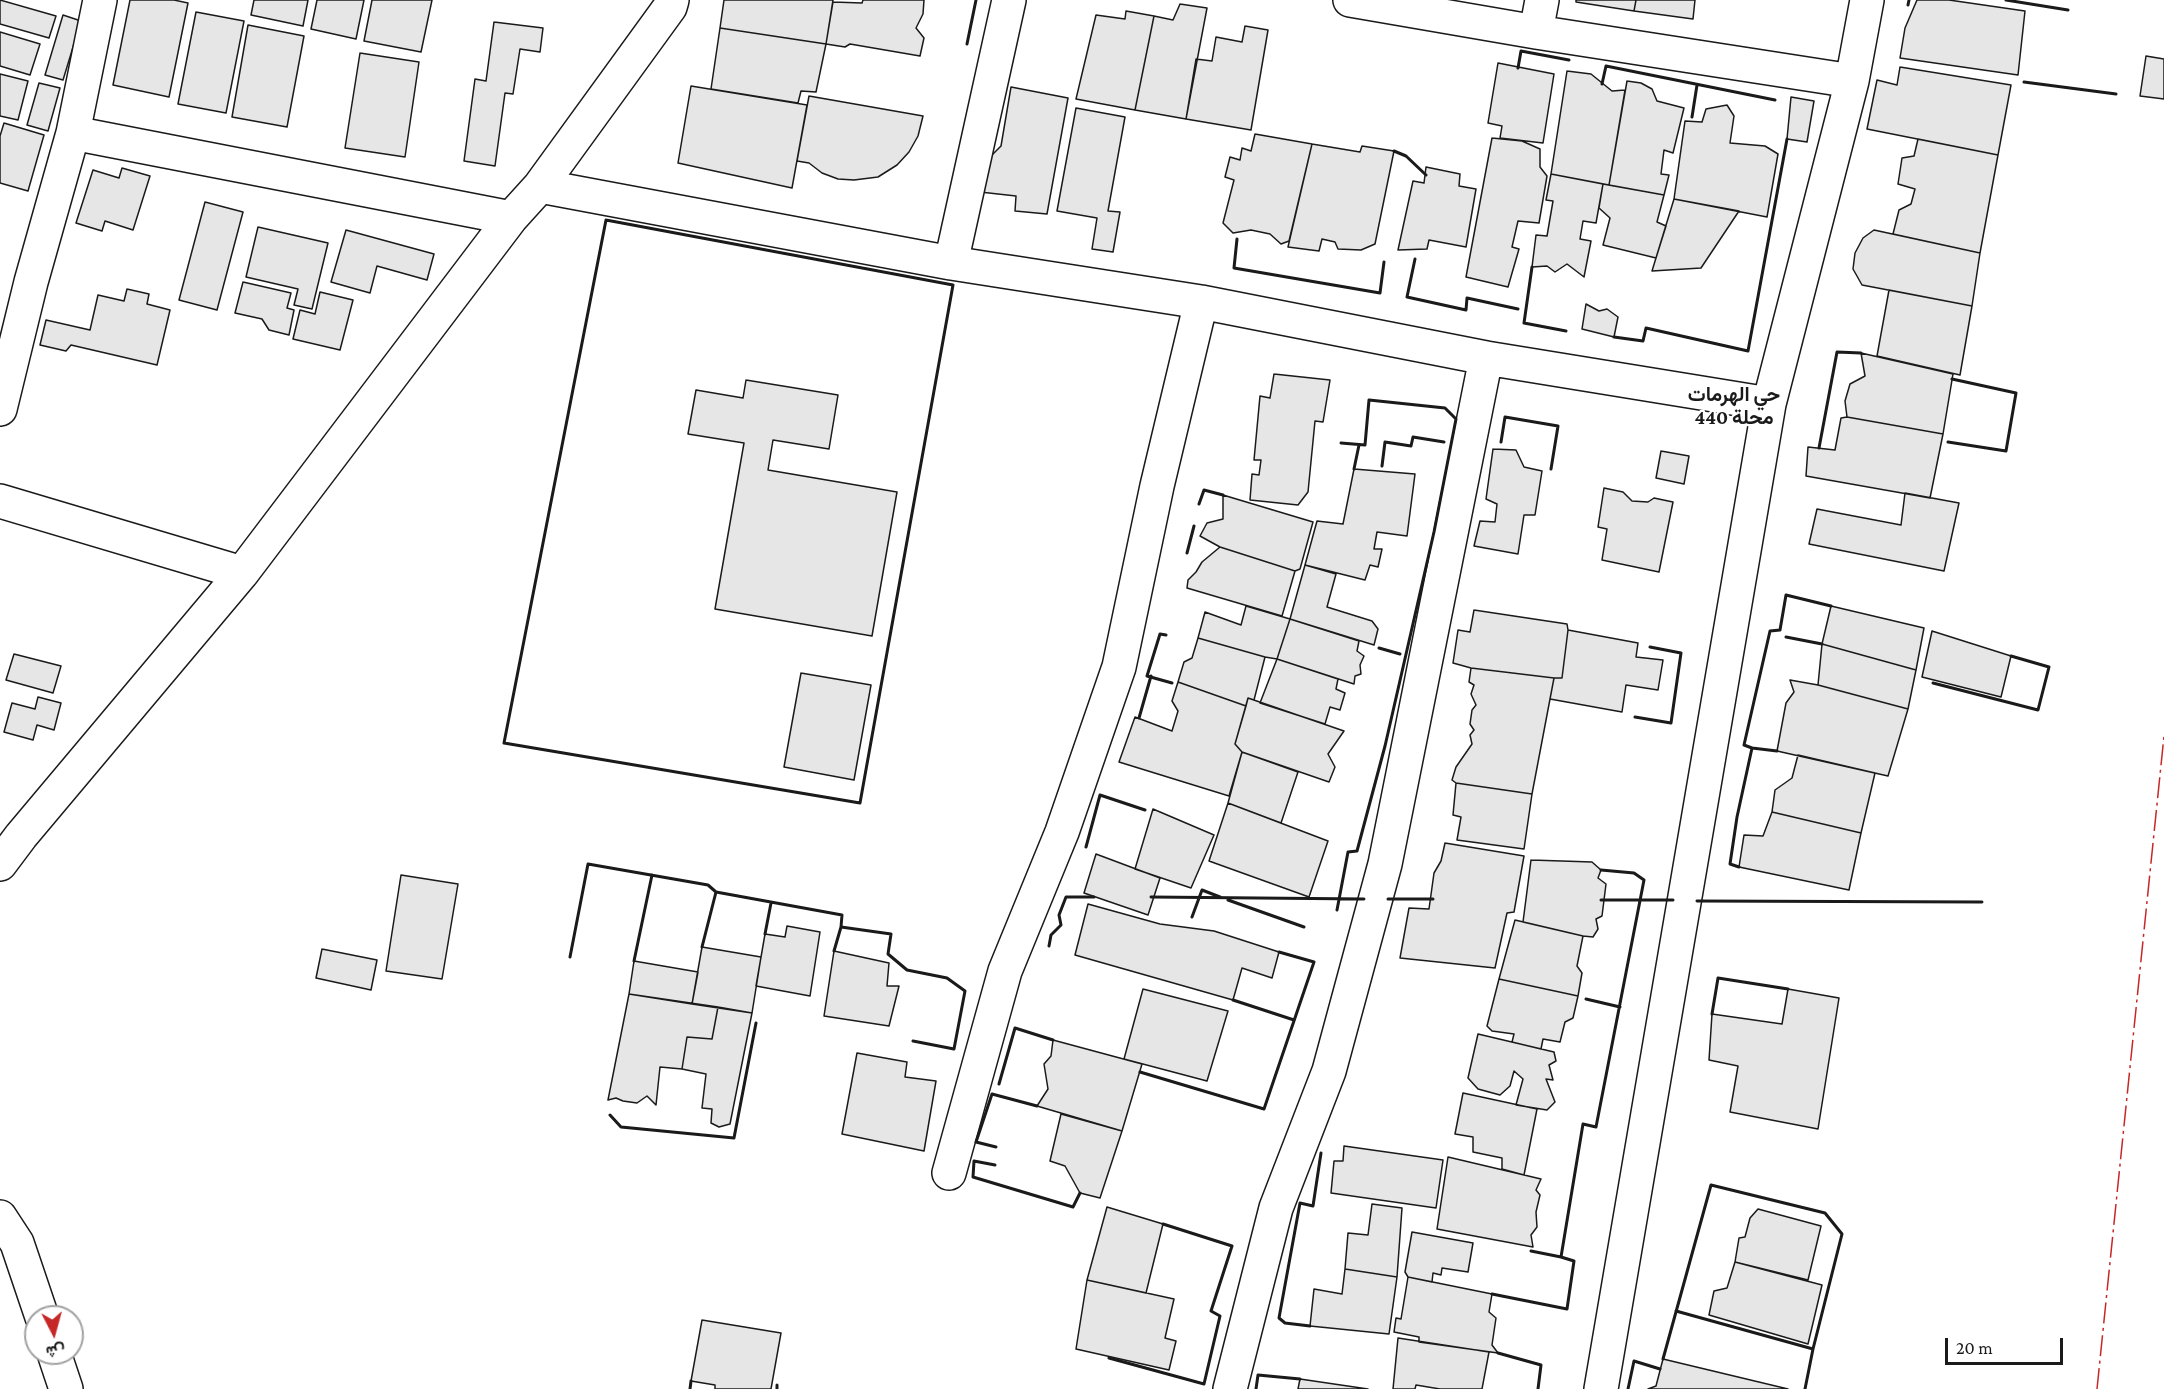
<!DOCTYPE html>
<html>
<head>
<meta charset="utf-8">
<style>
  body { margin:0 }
  #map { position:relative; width:2164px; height:1389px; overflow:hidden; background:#fff; font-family:"Crimson Pro",Vazirmatn,serif }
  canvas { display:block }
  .north { position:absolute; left:24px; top:1305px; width:60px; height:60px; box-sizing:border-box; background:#fff; border:2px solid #a3a3a3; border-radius:50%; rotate:174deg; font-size:16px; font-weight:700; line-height:24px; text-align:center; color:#1a1a1a }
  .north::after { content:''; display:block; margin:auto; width:21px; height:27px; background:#c62828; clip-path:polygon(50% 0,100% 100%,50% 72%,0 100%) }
  .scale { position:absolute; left:1945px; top:1338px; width:118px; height:27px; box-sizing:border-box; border:3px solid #1a1a1a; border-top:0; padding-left:8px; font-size:18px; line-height:21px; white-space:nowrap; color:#1a1a1a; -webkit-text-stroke:4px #fff; paint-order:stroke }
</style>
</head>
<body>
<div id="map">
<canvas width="2164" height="1389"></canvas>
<div class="north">ش</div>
<div class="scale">20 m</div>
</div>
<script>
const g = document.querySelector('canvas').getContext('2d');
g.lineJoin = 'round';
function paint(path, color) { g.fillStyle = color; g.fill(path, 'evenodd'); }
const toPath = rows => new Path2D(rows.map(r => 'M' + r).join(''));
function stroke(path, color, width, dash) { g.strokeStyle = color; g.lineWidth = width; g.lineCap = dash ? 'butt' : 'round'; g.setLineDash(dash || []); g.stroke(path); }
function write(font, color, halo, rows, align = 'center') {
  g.font = font + ' "Crimson Pro",Vazirmatn,serif'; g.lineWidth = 4.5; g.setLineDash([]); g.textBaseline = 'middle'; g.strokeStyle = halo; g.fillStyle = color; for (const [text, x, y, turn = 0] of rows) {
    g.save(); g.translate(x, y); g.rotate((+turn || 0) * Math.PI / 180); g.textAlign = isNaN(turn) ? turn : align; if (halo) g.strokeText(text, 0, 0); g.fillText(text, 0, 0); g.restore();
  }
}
const building = toPath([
  [0,0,56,16,49,38,0,24,0,0],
  [130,0,174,0,188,3,169,97,113,85,130,0],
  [254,0,308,0,303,26,251,15,254,0],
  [317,0,364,0,356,39,311,29,317,0],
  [372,0,432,0,421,52,364,41,372,0],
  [724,0,833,0,826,44,720,28,724,0],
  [863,0,924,0,923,14,916,28,924,38,920,56,850,44,845,47,826,44,833,2,862,3,863,0],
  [1576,0,1636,0,1634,11,1576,2,1576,0],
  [1636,0,1695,0,1693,19,1634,11,1636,0],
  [1917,0,1949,0,2025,11,2018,75,1900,58,1905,28,1917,0],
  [1180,4,1207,8,1186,119,1135,110,1154,16,1173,20,1180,4],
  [1126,11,1154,16,1135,110,1076,99,1096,15,1125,19,1126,11],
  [196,12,244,21,226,113,178,104,196,12],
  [63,15,81,21,63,80,45,75,63,15],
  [494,22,543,28,540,52,520,49,513,94,505,93,495,166,464,161,475,79,486,81,494,22],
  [248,25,304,36,287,127,232,117,248,25],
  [1245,26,1268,30,1251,130,1186,119,1196,59,1212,61,1216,37,1242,42,1245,26],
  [720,28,826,44,816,92,801,91,798,103,711,89,720,28],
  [0,32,40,44,30,75,0,66,0,32],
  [360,53,419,62,405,157,345,148,360,53],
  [2146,56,2164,59,2164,99,2140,96,2146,56],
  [1498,63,1554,74,1543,143,1500,138,1502,126,1488,123,1498,63],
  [1900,67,2011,85,1998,155,1867,129,1877,80,1897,85,1900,67],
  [1567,71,1591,74,1612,91,1625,90,1609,185,1551,174,1567,71],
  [0,74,28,81,18,120,0,116,0,74],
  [1627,81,1641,83,1652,89,1657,101,1684,108,1673,153,1664,150,1661,174,1669,175,1664,195,1609,185,1627,81],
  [39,83,60,88,48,131,27,125,39,83],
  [691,86,807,105,792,188,678,163,691,86],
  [1011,87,1068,98,1047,214,1015,211,1016,196,980,192,983,164,1001,146,1011,87],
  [809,96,923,116,918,136,909,152,897,165,878,177,854,180,838,179,822,173,809,163,797,161,809,96],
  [1791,97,1814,101,1807,142,1787,139,1791,97],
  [1727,105,1734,116,1730,143,1765,146,1778,154,1767,217,1674,199,1685,121,1702,122,1706,109,1727,105],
  [1076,108,1125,117,1108,211,1120,212,1113,252,1092,249,1097,218,1057,211,1076,108],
  [4,123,44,135,28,191,0,183,0,136,4,123],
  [1255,134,1312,144,1289,241,1281,244,1270,234,1251,230,1233,233,1223,223,1234,180,1225,177,1230,157,1240,160,1242,148,1251,151,1255,134],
  [1492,138,1522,141,1540,149,1540,167,1547,176,1539,223,1518,221,1512,247,1519,249,1508,287,1466,277,1492,138],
  [1918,139,1998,155,1980,253,1893,234,1899,210,1911,204,1915,189,1898,184,1902,158,1914,156,1918,139],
  [1312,144,1360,152,1362,146,1394,151,1375,244,1361,250,1338,249,1335,242,1322,239,1319,251,1288,247,1312,144],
  [1426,167,1460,174,1459,186,1476,189,1466,247,1429,240,1427,249,1398,250,1413,181,1424,183,1426,167],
  [122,168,150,176,133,230,105,221,102,231,76,223,93,170,119,178,122,168],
  [1551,174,1603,184,1596,223,1583,221,1580,239,1591,241,1584,277,1567,264,1555,272,1547,266,1532,267,1536,235,1547,236,1553,201,1546,200,1551,174],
  [1603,184,1664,195,1657,222,1666,226,1656,258,1603,245,1610,218,1599,208,1603,184],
  [1674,199,1739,211,1701,268,1652,271,1674,199],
  [205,202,243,212,217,310,179,300,205,202],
  [258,227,328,243,312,309,294,305,298,289,246,277,258,227],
  [346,230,434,254,427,280,377,266,370,293,331,282,346,230],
  [1874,230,1980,253,1972,306,1862,285,1853,269,1855,253,1863,238,1874,230],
  [243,282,291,293,287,308,294,310,289,335,269,330,262,319,235,313,243,282],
  [127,289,149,294,147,304,170,310,157,365,71,345,66,351,40,345,46,320,90,330,98,295,124,301,127,289],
  [1889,290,1972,306,1960,375,1877,356,1889,290],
  [320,292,353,300,340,350,293,339,300,310,315,314,320,292],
  [1586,304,1599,311,1607,309,1618,317,1614,337,1582,329,1586,304],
  [1861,353,1953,374,1943,434,1847,417,1845,401,1850,384,1865,376,1861,353],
  [1274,374,1330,380,1323,422,1315,421,1308,492,1298,505,1250,500,1252,474,1259,475,1261,460,1254,460,1260,396,1270,398,1274,374],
  [746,380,838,395,829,449,773,440,768,470,897,492,872,636,715,609,744,443,688,434,696,390,743,398,746,380],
  [1847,417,1943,434,1930,498,1806,476,1808,447,1835,450,1841,418,1847,417],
  [1493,449,1516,450,1524,467,1542,471,1535,515,1524,515,1518,554,1474,546,1480,521,1495,522,1497,504,1486,499,1493,449],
  [1661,451,1689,456,1684,484,1656,478,1661,451],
  [1354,469,1415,474,1407,536,1377,532,1374,549,1382,549,1378,567,1370,565,1365,580,1305,565,1317,521,1343,524,1354,469],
  [1604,488,1623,492,1632,501,1648,502,1654,498,1673,502,1659,572,1602,560,1607,529,1598,527,1604,488],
  [1905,493,1959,503,1944,571,1809,544,1817,509,1901,525,1905,493],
  [1223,495,1313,522,1300,569,1295,571,1220,547,1200,536,1207,523,1223,519,1223,495],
  [1220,547,1295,571,1282,616,1187,588,1188,580,1196,572,1202,562,1220,547],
  [1305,565,1336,574,1327,607,1372,621,1378,629,1374,645,1290,619,1305,565],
  [1246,606,1290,619,1277,659,1265,657,1198,638,1205,612,1241,625,1246,606],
  [1831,606,1924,628,1916,670,1822,644,1831,606],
  [1474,610,1567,624,1568,630,1562,678,1554,678,1471,668,1453,663,1458,630,1470,632,1474,610],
  [1290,619,1359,641,1357,651,1364,656,1360,665,1361,674,1355,676,1354,684,1277,659,1290,619],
  [1568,630,1638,643,1636,657,1663,660,1658,690,1626,685,1622,712,1550,699,1554,678,1562,678,1568,630],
  [1932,631,2011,656,2001,697,1922,677,1932,631],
  [1198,638,1265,657,1254,700,1248,698,1246,706,1178,682,1184,662,1192,658,1198,638],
  [1822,644,1916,670,1908,709,1818,685,1822,644],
  [14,654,61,666,53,693,6,680,14,654],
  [1277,659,1338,679,1336,689,1345,693,1340,710,1330,707,1325,724,1260,703,1277,659],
  [1471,668,1554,678,1532,794,1456,783,1452,780,1456,767,1472,744,1470,735,1474,730,1470,724,1472,710,1476,705,1471,694,1474,685,1469,682,1471,668],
  [801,673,871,685,854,780,784,767,801,673],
  [1790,680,1818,685,1908,709,1888,776,1777,751,1786,703,1794,692,1790,680],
  [1178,682,1246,706,1235,744,1242,752,1229,796,1119,762,1135,717,1172,731,1178,711,1172,701,1178,682],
  [38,697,61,703,54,730,37,725,33,740,4,732,12,703,35,709,38,697],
  [1248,698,1344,731,1328,754,1335,767,1329,782,1242,752,1235,744,1248,698],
  [1242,752,1298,772,1281,823,1228,803,1242,752],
  [1798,755,1875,773,1861,833,1772,812,1775,790,1792,778,1798,755],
  [1456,783,1532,794,1524,849,1457,840,1461,817,1453,815,1456,783],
  [1228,803,1328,841,1309,897,1209,861,1228,803],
  [1153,809,1214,835,1191,888,1135,869,1153,809],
  [1772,812,1861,833,1849,890,1739,867,1744,835,1763,836,1772,812],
  [1445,843,1524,856,1514,912,1507,913,1495,968,1400,958,1409,908,1429,909,1434,873,1441,861,1445,843],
  [1096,854,1160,878,1148,915,1084,893,1096,854],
  [1531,860,1592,862,1601,870,1598,878,1606,884,1602,916,1596,919,1598,929,1593,937,1583,936,1523,922,1531,860],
  [401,875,458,884,442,979,386,971,401,875],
  [1088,904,1160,924,1214,931,1279,952,1272,978,1242,968,1233,1000,1075,955,1088,904],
  [1515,920,1583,936,1577,966,1582,973,1578,996,1499,979,1515,920],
  [787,926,820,932,810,996,756,986,765,934,785,937,787,926],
  [702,947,761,957,752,1013,692,1004,702,947],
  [322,949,377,960,371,990,316,978,322,949],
  [834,951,889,963,887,986,899,986,889,1026,824,1016,834,951],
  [634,961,698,972,692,1004,629,994,634,961],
  [1499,979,1578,996,1573,1018,1565,1022,1560,1042,1543,1039,1541,1049,1512,1042,1514,1034,1492,1031,1487,1026,1499,979],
  [1143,989,1228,1011,1207,1081,1124,1059,1143,989],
  [1788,989,1839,998,1818,1129,1730,1112,1738,1066,1709,1060,1712,1014,1782,1024,1788,989],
  [629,994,718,1007,712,1039,687,1037,682,1069,660,1067,656,1105,647,1096,637,1103,623,1101,616,1098,608,1100,629,994],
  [718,1007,752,1013,730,1124,719,1127,711,1123,712,1109,702,1108,706,1074,682,1069,687,1037,712,1039,718,1007],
  [1478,1034,1554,1052,1556,1061,1549,1065,1553,1080,1546,1079,1555,1102,1547,1110,1516,1105,1523,1079,1514,1071,1510,1086,1500,1095,1478,1089,1468,1078,1478,1034],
  [1053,1040,1142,1064,1122,1131,1037,1106,1048,1089,1044,1064,1051,1056,1053,1040],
  [857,1053,907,1062,905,1077,936,1081,924,1151,842,1134,857,1053],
  [1463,1093,1537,1109,1524,1175,1502,1169,1502,1158,1473,1152,1473,1137,1455,1134,1463,1093],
  [1061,1114,1122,1131,1100,1198,1080,1193,1065,1166,1050,1161,1061,1114],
  [1344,1146,1443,1160,1436,1208,1331,1193,1334,1161,1343,1161,1344,1146],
  [1448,1157,1541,1179,1536,1190,1540,1195,1536,1212,1537,1227,1531,1235,1533,1247,1437,1229,1448,1157],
  [1372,1204,1402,1208,1397,1277,1345,1269,1348,1233,1368,1235,1372,1204],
  [1107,1207,1163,1224,1146,1293,1087,1280,1107,1207],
  [1758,1209,1821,1226,1808,1280,1735,1262,1739,1238,1745,1237,1750,1218,1758,1209],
  [1412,1232,1473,1243,1468,1272,1442,1268,1441,1275,1433,1273,1432,1282,1408,1277,1405,1272,1412,1232],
  [1735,1262,1822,1285,1808,1344,1709,1315,1714,1291,1727,1288,1735,1262],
  [1345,1269,1397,1277,1389,1334,1310,1326,1314,1289,1342,1294,1345,1269],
  [1408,1277,1492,1294,1489,1312,1496,1318,1492,1345,1498,1353,1419,1342,1419,1337,1394,1332,1396,1318,1401,1319,1408,1277],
  [1087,1280,1174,1299,1165,1338,1176,1341,1169,1370,1076,1349,1087,1280],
  [702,1320,781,1333,771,1389,715,1389,715,1385,691,1381,702,1320],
  [1398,1338,1489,1352,1482,1389,1440,1389,1416,1385,1415,1389,1393,1389,1398,1338],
  [1663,1359,1788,1389,1648,1389,1656,1386,1663,1359],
  [1300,1379,1368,1389,1298,1389,1300,1379]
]);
paint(building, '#e6e6e6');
stroke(building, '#1a1a1a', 1.5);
const street = toPath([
  [1350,0,1536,32,1852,81],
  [1536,32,1542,0],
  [73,133,511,218],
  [540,186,951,263,1201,302,1486,358,1769,404],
  [951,263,1009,0],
  [0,409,31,282,73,133,100,0],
  [0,501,242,573],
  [0,864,21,836,242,573,511,218,540,186,670,7,672,0],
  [949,1173,1005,971,1062,832,1119,667,1157,486,1201,302],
  [0,1217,17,1243,42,1317],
  [54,1353,66,1389],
  [1230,1389,1276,1208,1329,1071,1385,864,1486,358],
  [1601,1389,1769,404,1852,81,1867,0]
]);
stroke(street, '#1a1a1a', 36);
stroke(street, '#fff', 33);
stroke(toPath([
  [2006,0,2068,10],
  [1908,5,1909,0],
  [967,44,976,0],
  [1518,68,1521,51,1569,60],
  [2024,82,2116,94],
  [1602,84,1606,66,1775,100],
  [1692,117,1697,85],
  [1394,151,1406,156,1426,175],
  [606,220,953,285,860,803,504,743,606,220],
  [1237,239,1234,268,1380,293,1384,262],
  [1415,259,1407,297,1466,310,1467,298,1518,309],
  [1532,267,1524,323,1566,331],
  [1614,337,1643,341,1646,328,1748,351,1787,139],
  [1501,442,1505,417,1558,426,1551,469],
  [1948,442,2006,451,2016,393,1952,379],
  [1819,448,1837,352,1861,353],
  [1382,466,1385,442,1411,446,1413,437,1444,442],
  [1354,469,1359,445],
  [1199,504,1204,490,1223,495],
  [1187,553,1194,526],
  [1166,635,1160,634,1147,676,1172,683],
  [1786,637,1822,644],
  [1379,648,1400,654],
  [1933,683,2038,710,2049,667,2011,656],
  [1635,717,1671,723,1681,653,1650,647],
  [1139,718,1151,676],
  [1752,748,1777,751],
  [1086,847,1100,795,1145,810],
  [1739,867,1730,864,1737,817,1752,748,1744,745,1770,631,1780,630,1786,595,1831,606],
  [1151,897,1364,899],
  [1388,899,1433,899],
  [1228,900,1304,927],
  [1601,900,1673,900],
  [1697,901,1982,902],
  [1337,910,1348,852,1357,851,1385,746,1434,532,1456,419,1445,408,1369,400,1365,445,1341,443],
  [1192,917,1202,890,1220,897],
  [765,934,771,903],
  [1049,946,1051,935,1061,925,1059,915,1066,897,1094,897],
  [702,947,716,892],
  [834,951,841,927,891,934,888,954,907,970,947,978,965,991,954,1049,913,1041],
  [570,957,588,864,708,885,716,892,842,915,841,927],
  [634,961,652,875],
  [1586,999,1620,1007],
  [1233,1000,1294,1020],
  [1712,1014,1718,978,1788,989],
  [1140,1072,1264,1109,1314,962,1279,952],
  [999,1084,1015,1028,1053,1040],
  [610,1115,621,1127,734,1138,756,1023],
  [996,1147,976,1142,992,1094,1037,1106],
  [995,1165,974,1161,973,1177,1073,1207,1080,1193],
  [1531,1251,1561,1257],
  [1492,1294,1567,1309,1574,1261,1561,1257,1583,1124,1596,1127,1644,880,1634,873,1601,870],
  [1676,1311,1813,1349],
  [1310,1326,1285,1323,1279,1318,1300,1203,1313,1206,1321,1153],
  [1498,1353,1541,1365,1538,1389],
  [1109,1358,1204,1384,1220,1316,1211,1311,1232,1246,1163,1224],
  [1663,1359,1711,1185,1825,1213,1842,1234,1813,1349,1805,1389],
  [690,1389,691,1381],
  [777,1389,777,1385],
  [1256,1389,1258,1375,1300,1379],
  [1628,1389,1634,1361,1660,1369]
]), '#1a1a1a', 3);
stroke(toPath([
  [2097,1389,2164,736]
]), '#c62828', 1.5, [21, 4.5, 3, 4.5]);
write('bold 20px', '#1a1a1a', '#fff', [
  ["حي الهرمات",1734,395],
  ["محلة 440",1734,418]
]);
</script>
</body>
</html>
